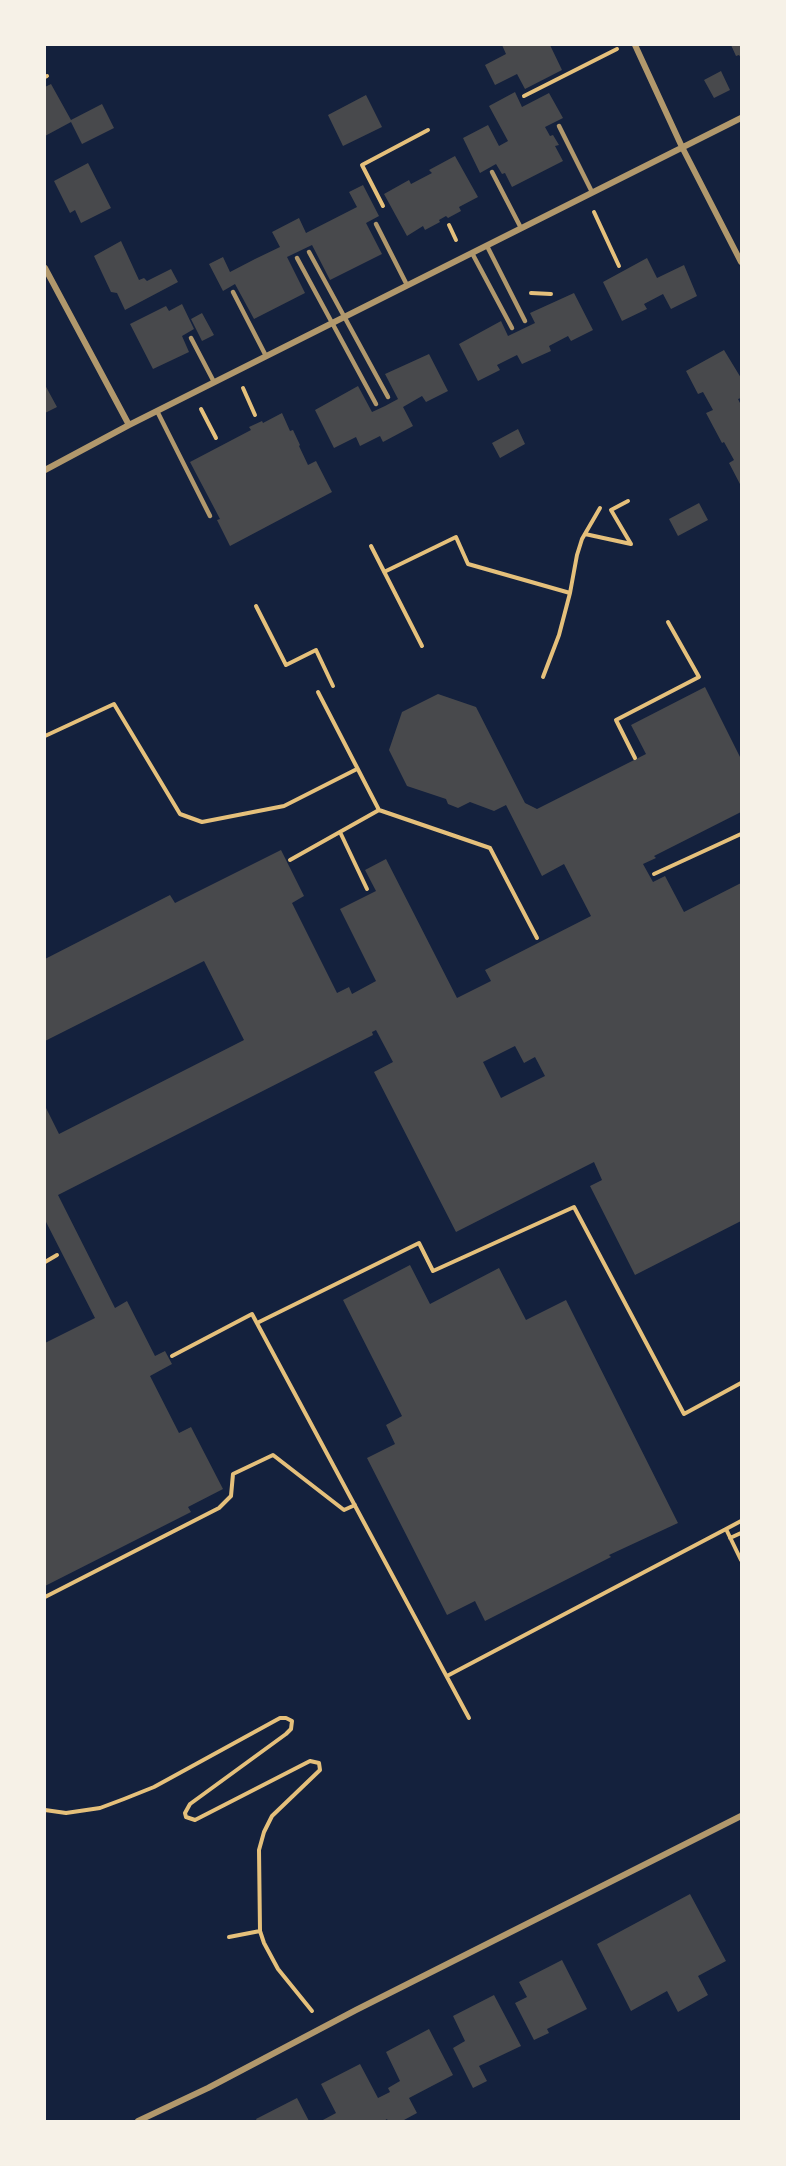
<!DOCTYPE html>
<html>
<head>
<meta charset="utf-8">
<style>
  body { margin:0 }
  #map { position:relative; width:786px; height:2166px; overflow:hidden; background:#14213d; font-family:Mulish,sans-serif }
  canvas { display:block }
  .frame { position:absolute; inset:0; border:46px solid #f6f1e7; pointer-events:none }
</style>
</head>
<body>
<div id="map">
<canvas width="786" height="2166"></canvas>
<div class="frame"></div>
</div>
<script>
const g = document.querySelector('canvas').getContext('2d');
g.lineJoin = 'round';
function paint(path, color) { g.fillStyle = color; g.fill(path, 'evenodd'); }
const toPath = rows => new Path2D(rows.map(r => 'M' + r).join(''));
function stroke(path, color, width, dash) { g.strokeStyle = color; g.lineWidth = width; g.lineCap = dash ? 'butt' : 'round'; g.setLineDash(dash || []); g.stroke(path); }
paint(toPath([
  [502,45,550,45,562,70,525,89,517,74,495,85,485,65,506,54],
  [731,45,741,45,741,58,739,55,736,56],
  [721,71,730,90,714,98,704,80],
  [51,84,71,120,102,104,114,128,82,144,71,122,45,136,45,87],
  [515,92,522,107,549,93,563,118,545,127,550,136,553,135,559,145,555,146,563,161,512,187,505,173,502,174,496,164,480,173,463,138,488,125,499,146,508,141,489,106],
  [366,95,382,127,343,146,328,115],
  [455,156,478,197,459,207,461,211,448,218,446,216,439,220,440,222,425,230,423,226,407,236,384,194,409,180,411,184,432,173,429,170],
  [88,163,111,208,81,223,75,210,70,213,54,181],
  [363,185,379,216,366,223,382,254,330,280,312,245,287,257,305,293,254,319,235,284,223,291,209,264,223,257,230,272,255,259,280,247,272,232,299,218,306,233,357,207,349,192],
  [121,241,139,280,144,278,147,281,171,269,178,282,125,310,117,293,111,292,94,256],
  [647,258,657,278,684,265,697,296,671,309,663,294,644,304,647,309,622,321,603,282],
  [574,293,593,330,571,341,568,336,549,346,551,351,522,364,517,355,497,365,500,370,478,381,459,344,501,321,508,336,535,323,530,313],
  [182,304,194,329,182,336,189,352,153,369,130,324,166,306,169,311],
  [202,313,214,335,202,341,191,319],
  [724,350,741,378,741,398,738,399,741,405,741,486,729,463,734,460,724,442,722,443,706,413,713,410,703,392,698,394,686,371],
  [429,354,448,391,426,402,422,396,403,407,413,426,383,442,380,436,360,446,356,437,334,448,315,410,358,386,372,412,385,406,398,399,385,374],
  [45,385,57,407,45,413],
  [282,413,290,431,293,430,300,445,299,446,308,465,316,461,332,492,230,546,217,520,220,519,190,462,251,430,249,427,262,421,263,423],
  [518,429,525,444,500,458,492,443],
  [699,503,708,520,678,536,669,519],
  [705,687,741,759,741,812,654,856,656,858,643,864,653,882,665,876,684,912,741,883,741,1221,635,1275,590,1186,602,1180,594,1162,456,1232,374,1072,393,1062,376,1030,372,1032,373,1035,58,1195,115,1308,127,1301,155,1356,165,1351,172,1364,150,1376,179,1433,191,1427,223,1489,188,1507,191,1512,45,1586,45,1343,95,1318,45,1220,45,1106,59,1134,244,1040,204,961,45,1041,45,959,170,895,175,903,281,850,304,896,292,903,337,993,349,987,352,994,376,981,340,909,376,891,365,870,386,859,457,998,491,981,485,970,591,916,564,864,542,876,506,805,494,811,470,802,458,808,448,804,446,799,407,786,389,750,402,712,438,694,476,707,525,803,537,809,646,754,631,725],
  [515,1046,524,1063,535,1057,545,1076,501,1098,483,1062],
  [410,1265,430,1304,499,1268,526,1320,566,1300,678,1523,609,1555,611,1557,485,1621,475,1601,447,1615,367,1458,395,1444,386,1425,402,1416,343,1300],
  [690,1894,726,1961,698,1976,708,1995,678,2012,667,1991,631,2011,597,1944],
  [562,1960,587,2009,547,2029,549,2033,534,2040,515,2003,527,1997,519,1982],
  [494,1995,521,2046,479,2066,487,2081,473,2088,453,2048,465,2041,453,2016],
  [429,2029,453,2075,409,2098,417,2113,404,2120,405,2121,388,2121,387,2119,384,2121,321,2121,336,2113,321,2084,360,2064,378,2098,390,2092,388,2088,400,2081,386,2052],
  [297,2098,309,2121,257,2121,256,2119]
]), '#48494c');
stroke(toPath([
  [45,77,47,76],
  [524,96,617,49],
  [383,206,362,165,428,130],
  [594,212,619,266],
  [449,225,456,240],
  [531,293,551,294],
  [243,388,255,415],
  [201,409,216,438],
  [585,534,631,544,611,510,628,501],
  [371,546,422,646],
  [384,572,456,537,468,564,570,593,559,635,543,677],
  [570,593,577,555,582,539,600,508],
  [256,606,286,665,316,650,333,686],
  [45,736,114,704,180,814,202,822,284,806,357,769],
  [635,758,616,720,699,677,668,622],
  [379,810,490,848,537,938],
  [340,832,367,889],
  [290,860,379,810,318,692],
  [654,874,741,834],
  [45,1262,57,1255],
  [257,1323,419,1243,433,1271,574,1207,684,1414,741,1383],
  [172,1356,252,1314,469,1718],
  [726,1529,741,1521],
  [730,1538,741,1533],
  [45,1597,219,1508,231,1496,233,1474,273,1455,344,1510,355,1505],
  [447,1676,726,1529,741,1560],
  [45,1810,66,1813,100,1808,124,1799,154,1787,280,1718,286,1718,292,1721,291,1729,286,1734,190,1804,185,1813,186,1817,195,1820,310,1761,319,1763,320,1770,272,1816,264,1832,259,1850,260,1931,264,1943,278,1969,312,2011],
  [229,1937,260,1931]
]), '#e5c07b', 4);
stroke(toPath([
  [559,126,592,192],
  [492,172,521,228],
  [376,224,407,285],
  [487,246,525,321],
  [309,252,388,397],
  [472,253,512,328],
  [297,258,376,404],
  [233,292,266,356],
  [191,338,214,382],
  [157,411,210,516]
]), '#b1986c', 4.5);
stroke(toPath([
  [635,45,682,147,741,262],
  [45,268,129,425],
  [45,470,129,425,741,118],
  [138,2121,208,2088,356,2010,741,1816]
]), '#b1986c', 6);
</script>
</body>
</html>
